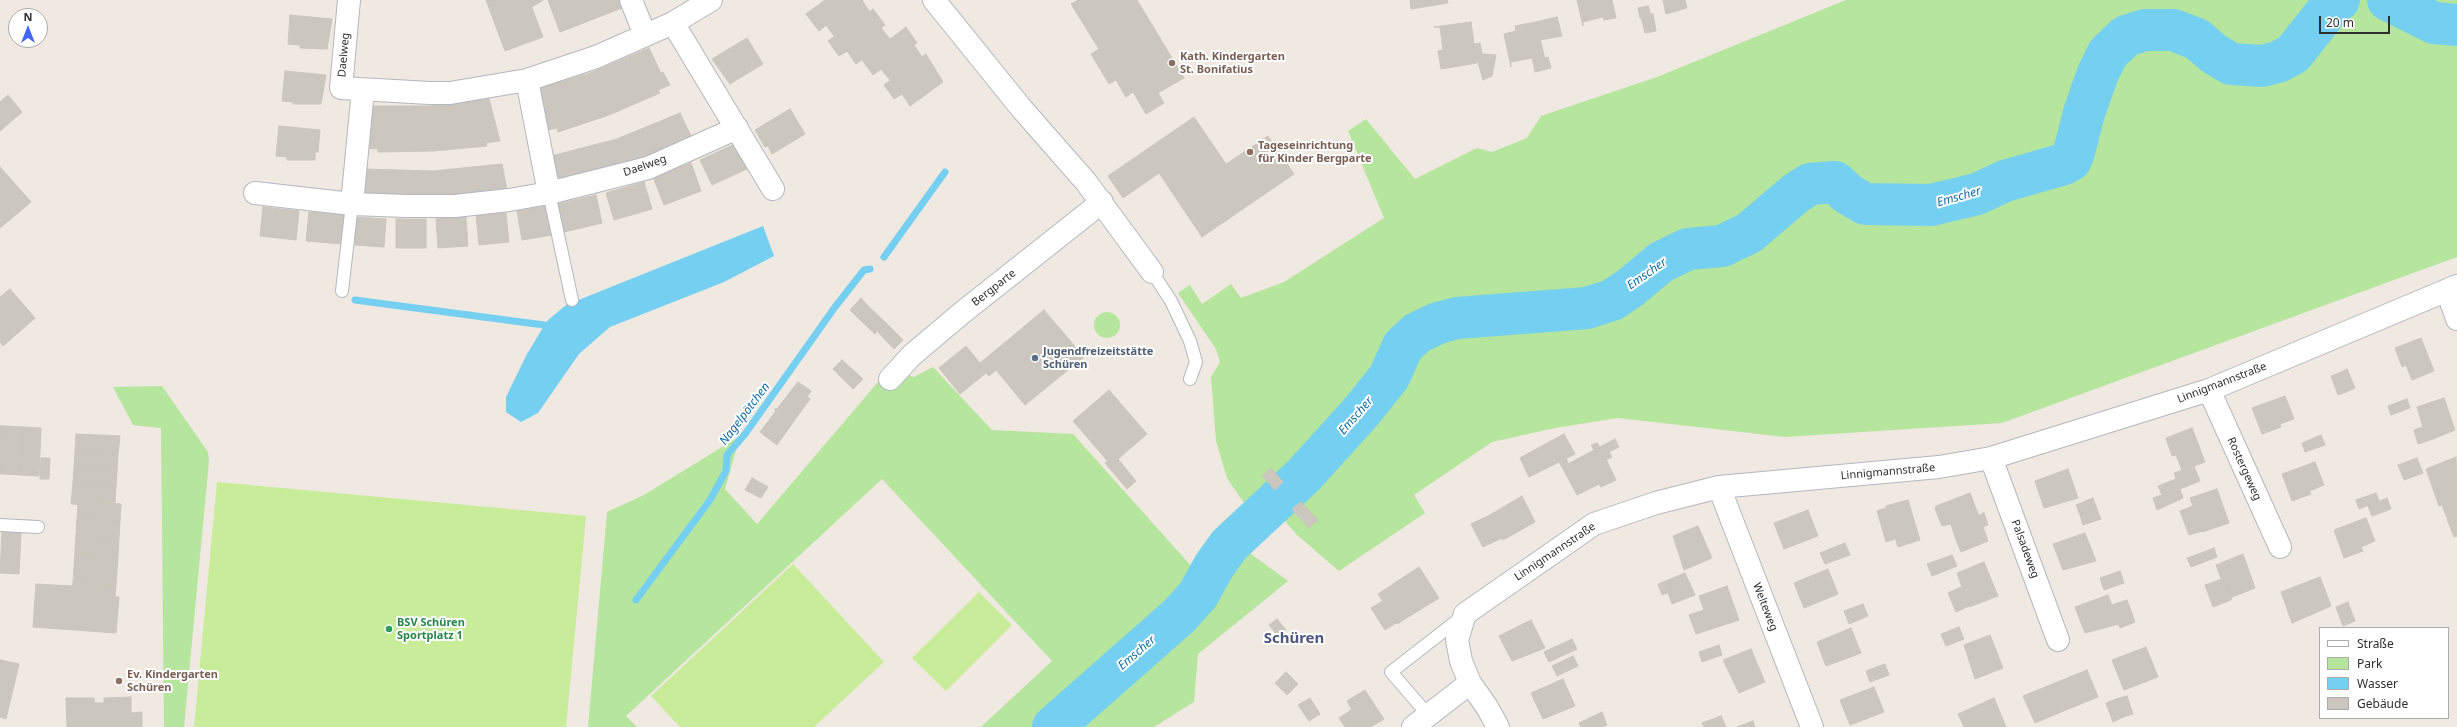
<!DOCTYPE html>
<html>
<head>
<meta charset="utf-8">
<style>
  body { margin:0 }
  #map { position:relative; width:2457px; height:727px; overflow:hidden; background:#efe9e1; font-family:"Noto Sans",sans-serif }
  canvas { display:block }
  .legend { position:absolute; left:2319px; top:627px; width:130px; height:92px; box-sizing:border-box; background:#fff; border:1px solid #ababab; margin:0; padding:5px 7px; list-style:none; font-size:12px; color:#2e2e2e }
  .legend li { display:flex; align-items:center; gap:8px; height:20px }
  .legend b { width:20px; border:1px solid #ababab }
  .north { position:absolute; left:8px; top:8px; width:40px; height:40px; box-sizing:border-box; background:#fff; border:1px solid #ababab; border-radius:50%; rotate:0deg; font-size:11px; font-weight:700; line-height:16px; text-align:center; color:#2e2e2e }
  .north::after { content:''; display:block; margin:auto; width:14px; height:18px; background:#4264fb; clip-path:polygon(50% 0,100% 100%,50% 72%,0 100%) }
  .scale { position:absolute; left:2319px; top:16px; width:71px; height:18px; box-sizing:border-box; border:2px solid #2e2e2e; border-top:0; padding-left:5px; font-size:12px; line-height:14px; white-space:nowrap; color:#2e2e2e; -webkit-text-stroke:3px #fff; paint-order:stroke }
</style>
</head>
<body>
<div id="map">
<canvas width="2457" height="727"></canvas>
<ul class="legend">
<li><b style="height:5px;background:#fff"></b>Straße</li>
<li><b style="height:11px;background:#b6e59e"></b>Park</li>
<li><b style="height:11px;background:#75cff0"></b>Wasser</li>
<li><b style="height:11px;background:#cbc7bf"></b>Gebäude</li>
</ul>
<div class="north">N</div>
<div class="scale">20 m</div>
</div>
<script>
const g = document.querySelector('canvas').getContext('2d');
g.lineJoin = 'round';
function paint(path, color) { g.fillStyle = color; g.fill(path, 'evenodd'); }
const toPath = rows => new Path2D(rows.map(r => 'M' + r).join(''));
function stroke(path, color, width, dash) { g.strokeStyle = color; g.lineWidth = width; g.lineCap = dash ? 'butt' : 'round'; g.setLineDash(dash || []); g.stroke(path); }
function write(font, color, halo, rows, align = 'center') {
  g.font = font + ' "Noto Sans",sans-serif'; g.lineWidth = 4; g.setLineDash([]); g.textBaseline = 'middle'; g.strokeStyle = halo; g.fillStyle = color; for (const [text, x, y, turn = 0] of rows) {
    g.save(); g.translate(x, y); g.rotate((+turn || 0) * Math.PI / 180); g.textAlign = isNaN(turn) ? turn : align; if (halo) g.strokeText(text, 0, 0); g.fillText(text, 0, 0); g.restore();
  }
}
paint(toPath([
  [1846,0,2457,0,2457,257,2002,423,1785,437,1618,418,1555,428,1492,442,1414,495,1425,513,1339,571,1297,535,1266,499,1250,512,1227,478,1216,441,1211,377,1220,362,1216,349,1178,293,1190,285,1202,304,1231,284,1241,298,1284,282,1384,218,1348,131,1366,119,1415,179,1477,148,1492,152,1527,138,1541,116,1657,77],
  '1094 325a13 13 0 1 1 26 0a13 13 0 1 1-26 0Z',
  [933,367,992,430,1073,434,1201,577,1229,538,1288,581,1198,654,1194,702,1154,727,981,727,1052,661,882,479,626,716,637,727,588,727,607,512,644,495,740,436,725,489,757,524,890,368,914,377],
  [162,386,208,452,209,461,184,727,164,727,161,428,133,425,113,387]
]), '#b6e59e');
paint(toPath([
  [217,482,586,516,566,727,194,727],
  [793,564,884,662,814,727,680,727,651,696],
  [979,592,1012,625,946,691,912,658]
]), '#c9ec9a');
paint(toPath([
  [763,226,774,256,724,282,610,327,579,354,538,413,521,422,506,412,506,397,527,354,547,321,566,305]
]), '#75cff0');
stroke(toPath([
  [884,257,945,172],
  [355,300,544,325],
  [636,600,710,500,726,471,727,455,745,434,835,307,864,270,870,269]
]), '#75cff0', 7);
stroke(toPath([
  [2388,0,2434,23,2457,25],
  [1053,727,1179,616,1198,595,1214,566,1229,545,1304,475,1361,412,1389,377,1403,346,1417,333,1438,323,1457,318,1587,308,1612,300,1630,288,1661,262,1688,249,1722,246,1749,233,1796,193,1810,184,1835,182,1848,194,1865,204,1931,205,1977,194,2005,181,2064,164,2071,160,2074,152,2084,113,2098,73,2108,53,2126,36,2145,30,2173,30,2197,39,2213,53,2231,64,2262,66,2278,62,2293,54,2334,2,2339,0]
]), '#75cff0', 42);
const building = toPath([
  [486,0,529,0,543,37,505,51,486,0],
  [529,0,543,0,532,7,529,0],
  [548,0,619,0,622,8,560,32,548,0],
  [825,0,862,0,869,11,834,36,826,25,819,31,806,14,825,0],
  [1078,0,1137,0,1184,78,1158,93,1164,103,1146,114,1133,92,1126,97,1116,80,1109,84,1091,54,1099,49,1071,4,1078,0],
  [1410,0,1447,0,1448,3,1411,9,1410,0],
  [1577,0,1612,0,1616,18,1604,20,1603,17,1583,22,1583,26,1577,0],
  [1663,0,1685,0,1687,8,1666,14,1663,0],
  [1648,6,1651,15,1640,18,1638,8,1648,6],
  [873,9,885,25,881,28,890,39,856,64,847,51,839,56,828,41,873,9],
  [1653,14,1656,31,1645,33,1641,17,1653,14],
  [290,15,332,19,327,49,300,48,300,45,288,44,290,15],
  [1557,17,1562,36,1540,40,1536,22,1557,17],
  [1471,22,1474,44,1480,43,1482,54,1476,55,1477,63,1441,69,1438,51,1443,50,1440,27,1434,27,1471,22],
  [1536,22,1545,59,1533,62,1532,58,1511,62,1511,67,1504,34,1516,31,1515,26,1536,22],
  [906,27,917,43,914,45,922,57,890,80,881,69,873,75,862,60,906,27],
  [747,38,763,64,730,84,712,59,747,38],
  [649,48,661,73,663,72,670,85,658,90,660,93,609,115,558,132,557,128,543,131,537,89,593,72,649,48],
  [926,54,943,82,910,106,902,94,894,99,884,85,926,54],
  [1482,54,1496,55,1492,76,1483,80,1476,55,1482,54],
  [1548,57,1551,68,1535,72,1533,62,1548,57],
  [285,71,326,75,321,104,293,104,293,102,282,101,285,71],
  [8,95,22,112,0,131,0,102,8,95],
  [489,99,500,141,486,143,487,146,433,151,378,152,378,149,364,148,371,106,430,106,489,99],
  [790,109,805,134,772,154,768,146,765,147,755,130,790,109],
  [680,113,692,138,626,163,556,182,551,156,617,139,680,113],
  [1194,117,1226,164,1268,136,1294,174,1202,237,1159,173,1123,198,1108,176,1194,117],
  [279,126,320,130,318,152,315,152,315,160,287,160,287,157,276,156,279,126],
  [737,143,749,168,712,185,700,160,737,143],
  [691,163,701,191,664,205,653,177,691,163],
  [502,164,507,190,434,196,361,195,364,169,433,171,502,164],
  [0,167,31,202,0,228,0,167],
  [644,182,652,209,614,220,606,193,644,182],
  [596,195,602,223,564,232,557,204,596,195],
  [547,206,552,235,522,240,517,211,547,206],
  [263,207,299,211,296,240,260,236,263,207],
  [309,212,345,215,342,244,306,241,309,212],
  [506,213,509,242,479,245,476,215,506,213],
  [356,217,386,219,384,247,355,245,356,217],
  [466,217,468,246,438,248,436,219,466,217],
  [396,219,426,219,426,248,396,248,396,219],
  [10,289,35,318,19,332,0,310,0,297,10,289],
  [861,298,869,307,858,318,850,310,861,298],
  [869,307,886,323,877,331,861,315,869,307],
  [0,310,19,332,3,346,0,342,0,310],
  [1044,310,1084,357,1025,405,996,370,989,376,986,373,960,394,939,368,966,346,980,363,1044,310],
  [861,315,877,331,875,334,858,318,861,315],
  [886,323,903,340,894,349,877,331,886,323],
  [2421,338,2434,371,2412,380,2406,365,2402,367,2395,348,2421,338],
  [842,360,863,379,853,389,833,369,842,360],
  [2347,369,2355,388,2346,392,2339,373,2347,369],
  [2339,373,2346,392,2338,395,2331,376,2339,373],
  [798,382,811,391,807,397,794,387,798,382],
  [794,387,807,397,801,406,798,404,789,417,794,421,777,445,760,432,776,411,774,409,777,409,794,387],
  [1109,390,1147,434,1111,465,1073,421,1109,390],
  [2285,396,2294,419,2280,424,2281,427,2262,434,2252,408,2285,396],
  [807,397,810,399,794,421,789,417,798,404,801,406,807,397],
  [2444,398,2455,430,2433,439,2428,425,2423,427,2417,407,2444,398],
  [2407,399,2410,408,2391,415,2388,406,2407,399],
  [2428,425,2433,439,2418,444,2414,430,2428,425],
  [0,426,5,426,3,474,0,474,0,426],
  [5,426,23,427,21,475,3,474,5,426],
  [23,427,41,428,39,476,21,475,23,427],
  [2192,428,2205,462,2182,470,2176,455,2172,456,2166,438,2192,428],
  [76,434,120,436,118,454,75,452,76,434],
  [1564,434,1575,454,1559,462,1549,442,1564,434],
  [2321,435,2325,445,2305,452,2302,443,2321,435],
  [1615,439,1619,447,1609,452,1612,457,1606,460,1600,447,1615,439],
  [1549,442,1559,462,1539,472,1529,453,1549,442],
  [1597,443,1600,447,1594,450,1591,445,1597,443],
  [1600,447,1616,480,1601,487,1599,484,1577,495,1562,467,1600,447],
  [75,452,118,454,117,471,74,468,75,452],
  [1529,453,1539,472,1529,477,1520,458,1529,453],
  [2456,457,2457,499,2439,506,2426,469,2456,457],
  [41,458,50,458,49,479,40,479,41,458],
  [1566,458,1568,463,1562,467,1559,462,1566,458],
  [2417,458,2423,473,2404,480,2398,465,2417,458],
  [1118,459,1136,481,1127,489,1105,463,1108,461,1111,465,1118,459],
  [2315,462,2324,485,2309,491,2311,494,2292,501,2282,474,2315,462],
  [2194,466,2200,481,2180,489,2174,473,2194,466],
  [74,468,117,471,116,486,73,483,74,468],
  [1271,468,1283,482,1275,490,1262,476,1271,468],
  [2068,469,2078,498,2044,508,2035,481,2068,469],
  [752,478,768,487,761,498,745,490,752,478],
  [2176,479,2180,489,2162,495,2158,486,2176,479],
  [73,483,116,486,115,503,98,502,98,506,71,504,73,483],
  [2180,489,2183,498,2157,510,2153,498,2180,489],
  [2217,489,2229,523,2202,532,2190,498,2217,489],
  [1970,493,1983,527,1955,537,1951,524,1942,526,1935,509,1936,506,1970,493],
  [2376,493,2379,501,2359,509,2356,500,2376,493],
  [1522,496,1535,522,1503,540,1490,515,1522,496],
  [2093,498,2097,509,2080,515,2076,505,2093,498],
  [2387,498,2391,509,2372,516,2368,506,2387,498],
  [1908,500,1920,540,1898,547,1886,506,1908,500],
  [2457,500,2457,514,2447,518,2442,505,2457,500],
  [98,502,121,504,120,521,77,518,78,505,98,506,98,502],
  [1301,502,1318,520,1309,528,1292,509,1301,502],
  [2193,506,2202,531,2189,535,2180,511,2193,506],
  [1886,508,1895,539,1886,542,1877,511,1886,508],
  [2097,509,2101,519,2083,525,2080,515,2097,509],
  [1808,510,1818,536,1784,549,1774,523,1808,510],
  [1984,513,1988,525,1983,527,1979,515,1984,513],
  [1490,515,1502,538,1483,547,1471,524,1490,515],
  [2457,515,2457,536,2454,537,2447,519,2457,515],
  [77,518,120,521,119,538,76,535,77,518],
  [2366,518,2375,541,2361,547,2363,551,2344,558,2334,530,2366,518],
  [1698,526,1712,558,1684,570,1673,536,1698,526],
  [1983,527,1988,541,1961,552,1955,537,1983,527],
  [2,531,21,532,19,574,0,573,2,531],
  [2085,533,2096,561,2063,570,2053,544,2085,533],
  [76,535,119,538,118,555,75,552,76,535],
  [1845,543,1850,555,1825,564,1820,553,1845,543],
  [2214,548,2217,557,2199,564,2196,555,2214,548],
  [75,552,118,555,116,585,73,583,75,552],
  [2243,554,2255,588,2232,597,2226,583,2223,584,2216,565,2243,554],
  [1952,555,1957,566,1932,576,1927,564,1952,555],
  [2196,555,2199,564,2191,567,2187,558,2196,555],
  [1984,562,1998,596,1969,607,1957,573,1984,562],
  [1419,567,1439,598,1397,624,1378,594,1419,567],
  [1828,569,1838,594,1804,608,1794,583,1828,569],
  [2120,571,2124,583,2104,590,2100,578,2120,571],
  [1685,573,1690,584,1672,591,1668,580,1685,573],
  [2320,577,2331,606,2292,623,2281,592,2320,577],
  [2222,579,2223,584,2226,583,2232,597,2231,600,2213,607,2205,585,2222,579],
  [1668,580,1672,591,1662,595,1658,584,1668,580],
  [73,583,116,585,115,597,119,597,116,633,33,627,36,584,72,586,73,583],
  [1690,584,1695,595,1672,604,1668,593,1690,584],
  [1727,586,1739,620,1696,634,1689,615,1704,610,1699,596,1727,586],
  [1961,587,1969,606,1956,612,1948,593,1961,587],
  [2108,595,2119,624,2085,633,2075,607,2108,595],
  [2127,600,2135,622,2120,628,2112,605,2127,600],
  [1383,601,1396,623,1385,630,1371,608,1383,601],
  [2348,602,2355,621,2343,626,2336,607,2348,602],
  [1863,604,1868,616,1849,624,1844,611,1863,604],
  [1277,619,1286,630,1278,636,1269,625,1277,619],
  [1531,620,1545,648,1512,661,1499,636,1531,620],
  [1959,627,1964,639,1946,646,1941,634,1959,627],
  [1851,628,1861,653,1826,666,1817,642,1851,628],
  [1990,635,2003,668,1975,679,1964,645,1990,635],
  [1572,639,1577,649,1549,662,1544,652,1572,639],
  [1719,645,1722,655,1702,662,1699,652,1719,645],
  [2146,647,2158,677,2124,690,2112,660,2146,647],
  [1751,649,1765,682,1739,693,1723,660,1751,649],
  [1573,656,1578,666,1557,676,1552,666,1573,656],
  [0,660,19,664,6,719,0,717,0,660],
  [1885,664,1889,675,1870,682,1866,671,1885,664],
  [2087,670,2098,697,2066,710,2055,683,2087,670],
  [1286,672,1298,684,1287,695,1275,683,1286,672],
  [1563,679,1575,706,1543,719,1531,693,1563,679],
  [2055,683,2066,710,2035,723,2023,696,2055,683],
  [1874,687,1884,712,1850,725,1840,700,1874,687],
  [1365,690,1370,698,1352,710,1347,701,1365,690],
  [2127,696,2133,714,2123,717,2116,699,2127,696],
  [131,697,131,713,142,712,142,727,67,727,66,698,94,698,95,703,104,703,104,698,131,697],
  [1310,698,1320,714,1309,721,1298,705,1310,698],
  [1370,698,1384,719,1371,727,1345,727,1339,718,1370,698],
  [1994,698,2006,727,1964,727,1958,714,1994,698],
  [2116,699,2123,717,2113,722,2106,703,2116,699],
  [1602,712,1607,725,1602,727,1581,727,1579,723,1602,712],
  [1721,716,1726,727,1704,727,1702,723,1721,716],
  [1753,721,1755,727,1737,727,1753,721]
]);
paint(building, '#cbc7bf');
stroke(building, '#cbc5ba', 1);
const lane = toPath([
  [549,193,572,300],
  [1152,272,1171,301,1190,341,1196,362,1190,379],
  [342,291,352,204],
  [0,525,38,527],
  [1429,716,1391,672,1463,616]
]);
const street = toPath([
  [349,0,341,88,430,93,450,93,527,80,596,57,673,23,711,0],
  [631,0,645,35],
  [934,0,1022,109,1086,182,1152,272],
  [673,23,773,189],
  [527,80,549,193],
  [255,193,352,204,406,206,455,206,509,200,549,193,648,168,737,128],
  [352,204,363,90],
  [2447,290,2457,319],
  [890,379,912,355,963,312,1102,202],
  [2209,390,2280,547],
  [1991,458,2058,640],
  [1719,487,1812,727],
  [1413,727,1470,683],
  [1498,727,1487,707,1470,683,1461,661,1457,640,1465,614,1594,524,1656,503,1719,487,1939,467,1991,458,2209,390,2457,286]
]);
stroke(lane, '#b4b7c1', 14);
stroke(street, '#b4b7c1', 24);
stroke(lane, '#fff', 12);
stroke(street, '#fff', 22);
for (const [x, y, r, color] of [
  [1172,63,4,"#8d6e63"],
  [1250,152,4,"#8d6e63"],
  [1035,358,4,"#5c6f8a"],
  [389,629,4,"#2e9e5b"],
  [119,681,4,"#8d6e63"]
]) { const dot = new Path2D(); dot.arc(x, y, r, 0, 2 * Math.PI); g.fillStyle = color; g.fill(dot); stroke(dot, '#fff', 1.5); }
write('11px', '#2e2e2e', '#fff', [
  ["Daelweg",344,55,-85],
  ["Daelweg",645,166,-19],
  ["Bergparte",994,288,-38],
  ["Linnigmannstraße",2222,383,-21],
  ["Rostergeweg",2244,469,66],
  ["Linnigmannstraße",1888,472,-5],
  ["Palsadeweg",2025,549,70],
  ["Linnigmannstraße",1555,552,-34],
  ["Welteweg",1765,607,69]
]);
write('bold 11px', '#785e54', '#fff', [
  ["Kath. Kindergarten",1180,57],
  ["St. Bonifatius",1180,70],
  ["Tageseinrichtung",1258,146],
  ["für Kinder Bergparte",1258,159],
  ["Ev. Kindergarten",127,675],
  ["Schüren",127,688]
], 'left');
write('bold 11px', '#4e5e75', '#fff', [
  ["Jugendfreizeitstätte",1043,352],
  ["Schüren",1043,365]
], 'left');
write('bold 11px', '#27864d', '#fff', [
  ["BSV Schüren",397,623],
  ["Sportplatz 1",397,636]
], 'left');
write('italic 12px', '#0d6fa3', '#fff', [
  ["Emscher",1959,197,-16],
  ["Emscher",1647,274,-35],
  ["Nagelpötchen",745,414,-53],
  ["Emscher",1356,416,-49],
  ["Emscher",1137,653,-41]
]);
write('bold 15px', '#4d5680', '#fff', [
  ["Schüren",1294,639]
]);
</script>
</body>
</html>
